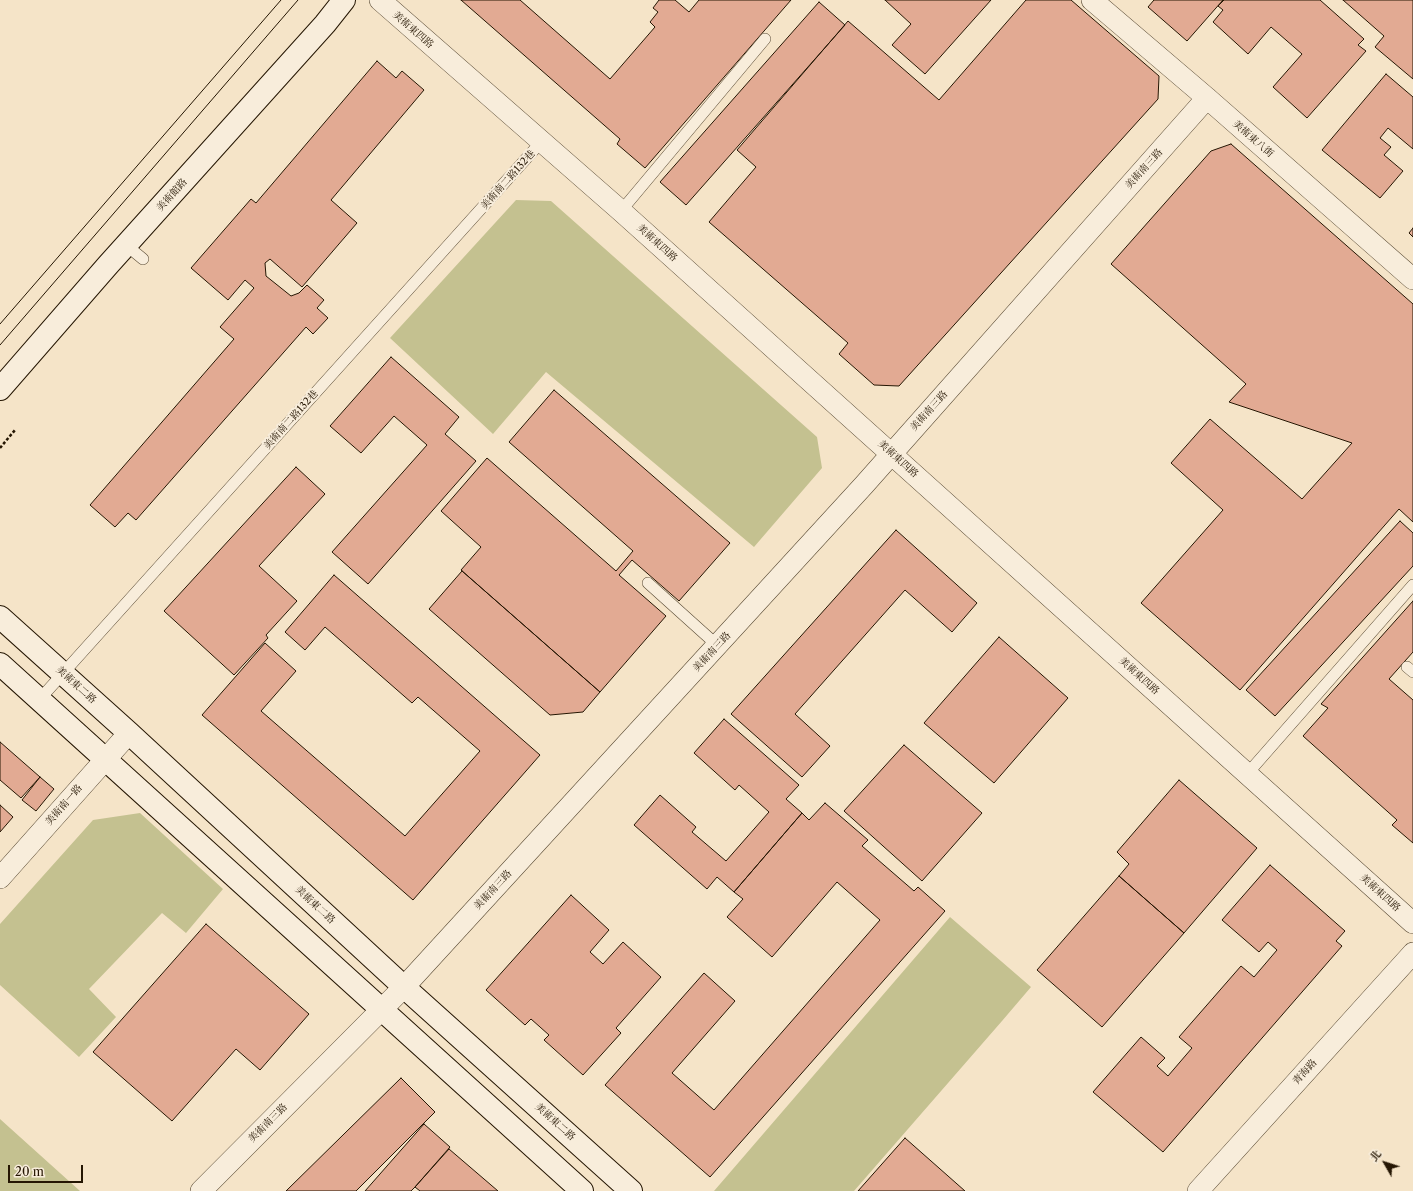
<!DOCTYPE html>
<html>
<head>
<meta charset="utf-8">
<style>
  body { margin:0 }
  #map { position:relative; width:1413px; height:1191px; overflow:hidden; background:#f5e4c8; font-family:"Libre Caslon Text","Noto Serif TC",serif }
  canvas { display:block }
  .north { position:absolute; left:1365px; top:1143px; width:40px; height:40px; -webkit-text-stroke:3px #f8eddb; paint-order:stroke; rotate:309deg; font-size:11px; font-weight:700; line-height:16px; text-align:center; color:#251603 }
  .north::after { content:''; display:block; margin:auto; width:14px; height:18px; background:#251603; clip-path:polygon(50% 0,100% 100%,50% 72%,0 100%) }
  .scale { position:absolute; left:8px; top:1165px; width:75px; height:18px; box-sizing:border-box; border:2px solid #251603; border-top:0; padding-left:5px; font-size:12px; line-height:14px; white-space:nowrap; color:#251603; -webkit-text-stroke:3px #f8eddb; paint-order:stroke }
</style>
</head>
<body>
<div id="map">
<canvas width="1413" height="1191"></canvas>
<div class="north">北</div>
<div class="scale">20 m</div>
</div>
<script>
const g = document.querySelector('canvas').getContext('2d');
g.lineJoin = 'round';
function paint(path, color) { g.fillStyle = color; g.fill(path, 'evenodd'); }
const toPath = rows => new Path2D(rows.map(r => 'M' + r).join(''));
function stroke(path, color, width, dash) { g.strokeStyle = color; g.lineWidth = width; g.lineCap = dash ? 'butt' : 'round'; g.setLineDash(dash || []); g.stroke(path); }
function write(font, color, halo, rows, align = 'center') {
  g.font = font + ' "Libre Caslon Text","Noto Serif TC",serif'; g.lineWidth = 4; g.setLineDash([]); g.textBaseline = 'middle'; g.strokeStyle = halo; g.fillStyle = color; for (const [text, x, y, turn = 0] of rows) {
    g.save(); g.translate(x, y); g.rotate((+turn || 0) * Math.PI / 180); g.textAlign = isNaN(turn) ? turn : align; if (halo) g.strokeText(text, 0, 0); g.fillText(text, 0, 0); g.restore();
  }
}
paint(toPath([
  [516,200,551,201,817,437,822,468,754,547,546,372,493,434,390,338],
  [140,813,223,889,186,933,162,913,89,989,116,1017,79,1057,0,985,0,924,93,820],
  [950,917,1031,987,1002,1021,854,1191,714,1191],
  [0,1119,80,1191,0,1191]
]), '#c4c190');
const building = toPath([
  [461,0,520,0,610,79,655,27,650,22,658,12,653,8,659,0,675,0,689,12,699,0,791,0,645,168,617,144,620,139,461,0],
  [885,0,991,0,925,74,892,45,911,24,885,0],
  [1026,0,1071,0,1159,76,1158,99,899,386,874,385,839,354,848,343,709,222,756,167,737,150,848,21,939,100,1026,0],
  [1154,0,1223,0,1187,41,1148,7,1154,0],
  [1224,0,1320,0,1364,39,1358,45,1366,51,1307,118,1273,87,1302,54,1271,27,1248,54,1213,22,1223,10,1218,6,1224,0],
  [1343,0,1413,0,1413,79,1375,47,1384,36,1343,0],
  [819,2,845,25,686,205,660,182,819,2],
  [377,61,396,78,402,71,424,90,331,200,357,223,302,287,270,259,265,263,266,276,291,296,299,293,307,285,324,300,317,308,328,318,313,334,306,327,136,520,128,513,115,527,90,505,234,339,220,327,254,288,245,280,228,300,191,268,251,199,256,203,377,61],
  [1386,74,1413,97,1413,149,1388,128,1380,138,1391,147,1384,155,1403,171,1380,198,1322,150,1386,74],
  [1231,144,1413,304,1413,522,1399,509,1240,690,1141,603,1223,510,1171,463,1210,419,1302,499,1352,443,1229,402,1246,384,1111,264,1211,151,1231,144],
  [1413,228,1413,237,1409,233,1413,228],
  [391,357,459,417,445,434,476,461,368,584,332,552,427,445,394,416,361,453,330,426,391,357],
  [554,390,730,543,679,601,632,560,619,575,666,616,600,692,461,570,481,547,441,511,487,458,616,571,633,551,509,442,554,390],
  [296,467,325,494,259,566,297,601,266,635,268,638,234,675,164,611,296,467],
  [1400,521,1413,533,1413,566,1275,716,1246,690,1400,521],
  [896,530,977,603,952,632,905,590,795,714,830,746,802,777,731,714,896,530],
  [462,571,600,692,583,712,550,715,429,609,462,571],
  [334,575,540,755,413,900,202,715,265,643,296,671,261,711,405,836,480,751,418,697,412,703,325,627,305,650,285,632,334,575],
  [1413,601,1413,652,1389,679,1413,700,1413,843,1392,825,1397,820,1303,736,1328,708,1321,704,1413,601],
  [999,637,1068,698,994,783,924,723,999,637],
  [724,719,799,785,786,799,802,813,734,892,717,877,707,889,634,825,660,795,696,827,692,832,726,861,769,812,739,785,735,790,694,753,724,719],
  [0,742,40,777,21,798,0,780,0,742],
  [904,745,982,813,922,881,844,811,904,745],
  [40,777,54,789,36,811,22,800,40,777],
  [1179,780,1257,848,1184,933,1119,876,1129,864,1117,852,1179,780],
  [825,803,868,840,862,846,914,891,918,887,945,911,710,1177,605,1085,704,973,735,1001,672,1073,714,1110,880,920,837,882,772,957,727,917,743,899,734,892,802,813,809,820,825,803],
  [0,805,13,817,0,832,0,805],
  [1270,865,1345,931,1336,941,1342,946,1163,1152,1093,1092,1141,1037,1165,1058,1157,1066,1168,1076,1192,1048,1179,1037,1241,966,1254,977,1277,950,1268,942,1259,952,1222,920,1270,865],
  [1119,876,1184,933,1102,1027,1037,970,1119,876],
  [571,895,609,930,590,952,603,964,623,942,661,977,616,1028,621,1033,583,1075,544,1040,549,1035,531,1019,525,1025,486,990,571,895],
  [206,924,309,1014,260,1070,236,1049,172,1121,93,1052,206,924],
  [401,1078,435,1112,356,1191,286,1191,401,1078],
  [424,1124,450,1147,415,1187,411,1191,365,1191,424,1124],
  [905,1138,965,1191,858,1191,905,1138],
  [449,1149,498,1191,420,1191,415,1187,449,1149]
]);
paint(building, '#e2aa93');
stroke(building, '#251603', 1);
const lane = toPath([
  [621,211,765,39],
  [126,245,143,259],
  [648,583,718,646],
  [1407,667,1413,672],
  [39,700,542,141],
  [1248,773,1413,585]
]);
const street = toPath([
  [380,0,621,211,1413,923],
  [1092,0,1207,98,1413,279],
  [0,878,129,733],
  [201,1191,404,987,864,485,1207,98],
  [1198,1191,1413,953]
]);
const secondary = toPath([
  [0,389,108,265,325,24,344,0],
  [0,617,129,733,404,987,631,1191],
  [0,664,582,1191]
]);
stroke(lane, '#594a34', 12);
stroke(street, '#594a34', 22);
stroke(secondary, '#251603', 24);
stroke(toPath([
  [0,448,15,430]
]), '#251603', 2.5, [3, 2]);
stroke(lane, '#f8eddb', 11);
stroke(street, '#f8eddb', 21);
stroke(secondary, '#f8eddb', 22);
stroke(toPath([
  [0,324,281,0],
  [0,345,298,0]
]), '#251603', 1);
write('10px', '#251603', '#f8eddb', [
  ["美術東四路",413,30,41],
  ["美術東八街",1253,139,41],
  ["美術南三路",1144,169,-48],
  ["美術南二路132巷",508,180,-48],
  ["美術館路",172,195,-48],
  ["美術東四路",657,243,42],
  ["美術南三路",929,411,-48],
  ["美術南二路132巷",291,420,-48],
  ["美術東四路",898,459,42],
  ["美術南三路",712,652,-47],
  ["美術東四路",1139,676,42],
  ["美術東二路",76,685,42],
  ["美術南一路",64,805,-49],
  ["美術南三路",493,890,-47],
  ["美術東四路",1380,893,42],
  ["美術東二路",315,905,43],
  ["青海路",1305,1072,-48],
  ["美術東二路",555,1122,42],
  ["美術南三路",268,1123,-45]
]);
</script>
</body>
</html>
